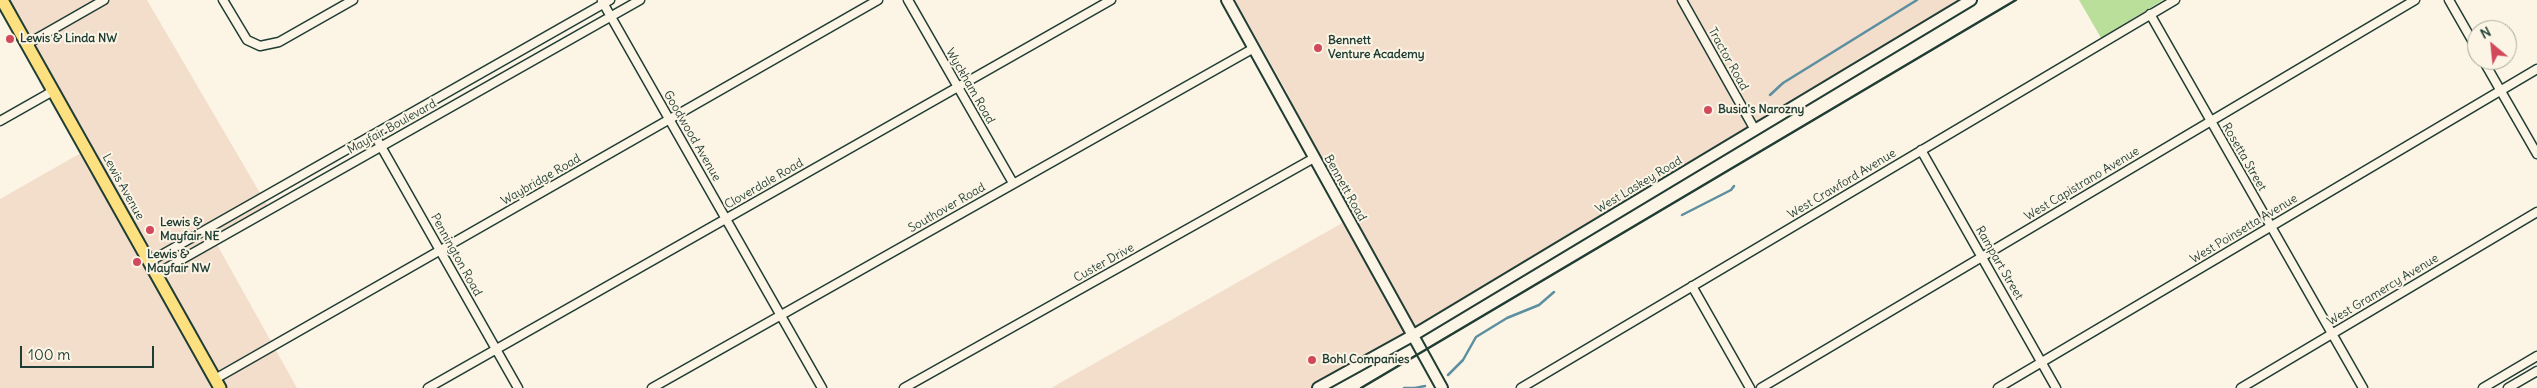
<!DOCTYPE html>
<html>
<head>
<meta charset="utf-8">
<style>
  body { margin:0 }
  #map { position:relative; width:2537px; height:388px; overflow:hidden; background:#fcf5e5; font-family:Delius,sans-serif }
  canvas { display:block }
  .north { position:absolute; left:2467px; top:20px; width:50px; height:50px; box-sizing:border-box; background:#fcf5e5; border:1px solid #a4ab9e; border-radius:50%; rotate:332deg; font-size:14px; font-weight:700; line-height:20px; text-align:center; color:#1f3d34 }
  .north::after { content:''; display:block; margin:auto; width:18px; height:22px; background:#d1495b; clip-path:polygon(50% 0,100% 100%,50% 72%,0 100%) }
  .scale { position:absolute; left:20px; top:346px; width:134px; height:22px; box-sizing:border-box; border:2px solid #1f3d34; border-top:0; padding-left:6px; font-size:15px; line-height:18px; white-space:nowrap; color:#1f3d34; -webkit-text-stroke:4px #fcf5e5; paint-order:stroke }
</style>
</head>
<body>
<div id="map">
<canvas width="2537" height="388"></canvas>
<div class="north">N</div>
<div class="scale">100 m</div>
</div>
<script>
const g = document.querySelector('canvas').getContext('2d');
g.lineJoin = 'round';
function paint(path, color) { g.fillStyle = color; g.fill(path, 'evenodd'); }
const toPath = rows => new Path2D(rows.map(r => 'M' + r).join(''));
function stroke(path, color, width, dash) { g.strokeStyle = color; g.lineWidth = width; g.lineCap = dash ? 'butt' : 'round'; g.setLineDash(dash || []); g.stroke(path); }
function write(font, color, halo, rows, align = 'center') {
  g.font = font + ' Delius,sans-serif'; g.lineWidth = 4; g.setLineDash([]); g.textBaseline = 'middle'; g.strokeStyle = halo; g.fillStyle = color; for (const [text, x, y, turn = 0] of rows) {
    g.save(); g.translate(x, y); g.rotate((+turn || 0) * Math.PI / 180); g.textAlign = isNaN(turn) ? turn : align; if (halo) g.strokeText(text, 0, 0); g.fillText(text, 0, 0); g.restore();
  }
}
paint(toPath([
  [2,0,147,0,270,210,215,241,297,388,0,388,0,199,86,150],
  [1235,0,1972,0,1318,388,1051,388,1344,222,1277,103,1289,96]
]), '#f3decc');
paint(toPath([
  [2079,0,2163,0,2101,38]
]), '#badf9a');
stroke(toPath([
  [1770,95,1783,83,1917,0],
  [1682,215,1731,190,1734,186],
  [1448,375,1463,360,1476,337,1507,318,1539,305,1554,292],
  [1404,388,1414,388],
  [1415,388,1425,386]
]), '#5c8f9f', 2.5);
const street = toPath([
  [223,0,247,40,260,46,279,42,353,0],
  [908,0,1013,183],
  [1682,0,1755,130],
  [2449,0,2477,49],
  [602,1,822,388],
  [2150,14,2363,388],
  [27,44,104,0],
  [2483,60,2537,154],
  [0,121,53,91],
  [374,134,518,388],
  [1921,150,2056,388],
  [149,262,610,0],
  [156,274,640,0],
  [1692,286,1750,388],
  [215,379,878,0],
  [428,388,1111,0],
  [652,388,1254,48],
  [904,388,1314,158],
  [1521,388,2175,0],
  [1761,388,2415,0],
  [1998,388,2537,69],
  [2241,388,2537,212],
  [2483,388,2537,356],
  [2508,388,2537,371]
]);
const secondary = toPath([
  [1227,0,1442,388],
  [1318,388,1412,336,1971,0]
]);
const primary = toPath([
  [2,0,220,388]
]);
stroke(street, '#1f3d34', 11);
stroke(secondary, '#1f3d34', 14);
stroke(primary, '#1f3d34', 15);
stroke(street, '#fcf5e5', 8);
stroke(secondary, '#fcf5e5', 10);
stroke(primary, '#fde080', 11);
stroke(toPath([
  [1361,388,2016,0]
]), '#1f3d34', 2.5);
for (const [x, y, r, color] of [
  [10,39,5,"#d1495b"],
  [1318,48,5,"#d1495b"],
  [1708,110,5,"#d1495b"],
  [150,230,5,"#d1495b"],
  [137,262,5,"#d1495b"],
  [1312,360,5,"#d1495b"]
]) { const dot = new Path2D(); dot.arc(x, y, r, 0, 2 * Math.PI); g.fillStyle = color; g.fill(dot); stroke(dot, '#fcf5e5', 2); }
write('bold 12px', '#1f3d34', '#fcf5e5', [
  ["Lewis & Linda NW",20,39],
  ["Bennett",1328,41],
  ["Venture Academy",1328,55],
  ["Busia's Narozny",1718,110],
  ["Lewis &",160,223],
  ["Mayfair NE",160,237],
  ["Lewis &",147,255],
  ["Mayfair NW",147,269],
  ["Bohl Companies",1322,360]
], 'left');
write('12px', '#1f3d34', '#fcf5e5', [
  ["Tractor Road",1728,59,61],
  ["Wyckham Road",970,86,60],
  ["Mayfair Boulevard",392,127,-29],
  ["Goodwood Avenue",692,136,60],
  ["Rosetta Street",2244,157,60],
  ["Waybridge Road",541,180,-30],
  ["Cloverdale Road",764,184,-30],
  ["West Crawford Avenue",1842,184,-31],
  ["West Capistrano Avenue",2082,184,-31],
  ["West Laskey Road",1639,185,-31],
  ["Lewis Avenue",123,187,61],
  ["Bennett Road",1345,188,61],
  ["Southover Road",947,208,-30],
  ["West Poinsetta Avenue",2244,229,-31],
  ["Pennington Road",456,255,61],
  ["Custer Drive",1104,263,-29],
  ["Rampart Street",1999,263,60],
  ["West Gramercy Avenue",2383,290,-31]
]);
</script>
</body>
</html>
